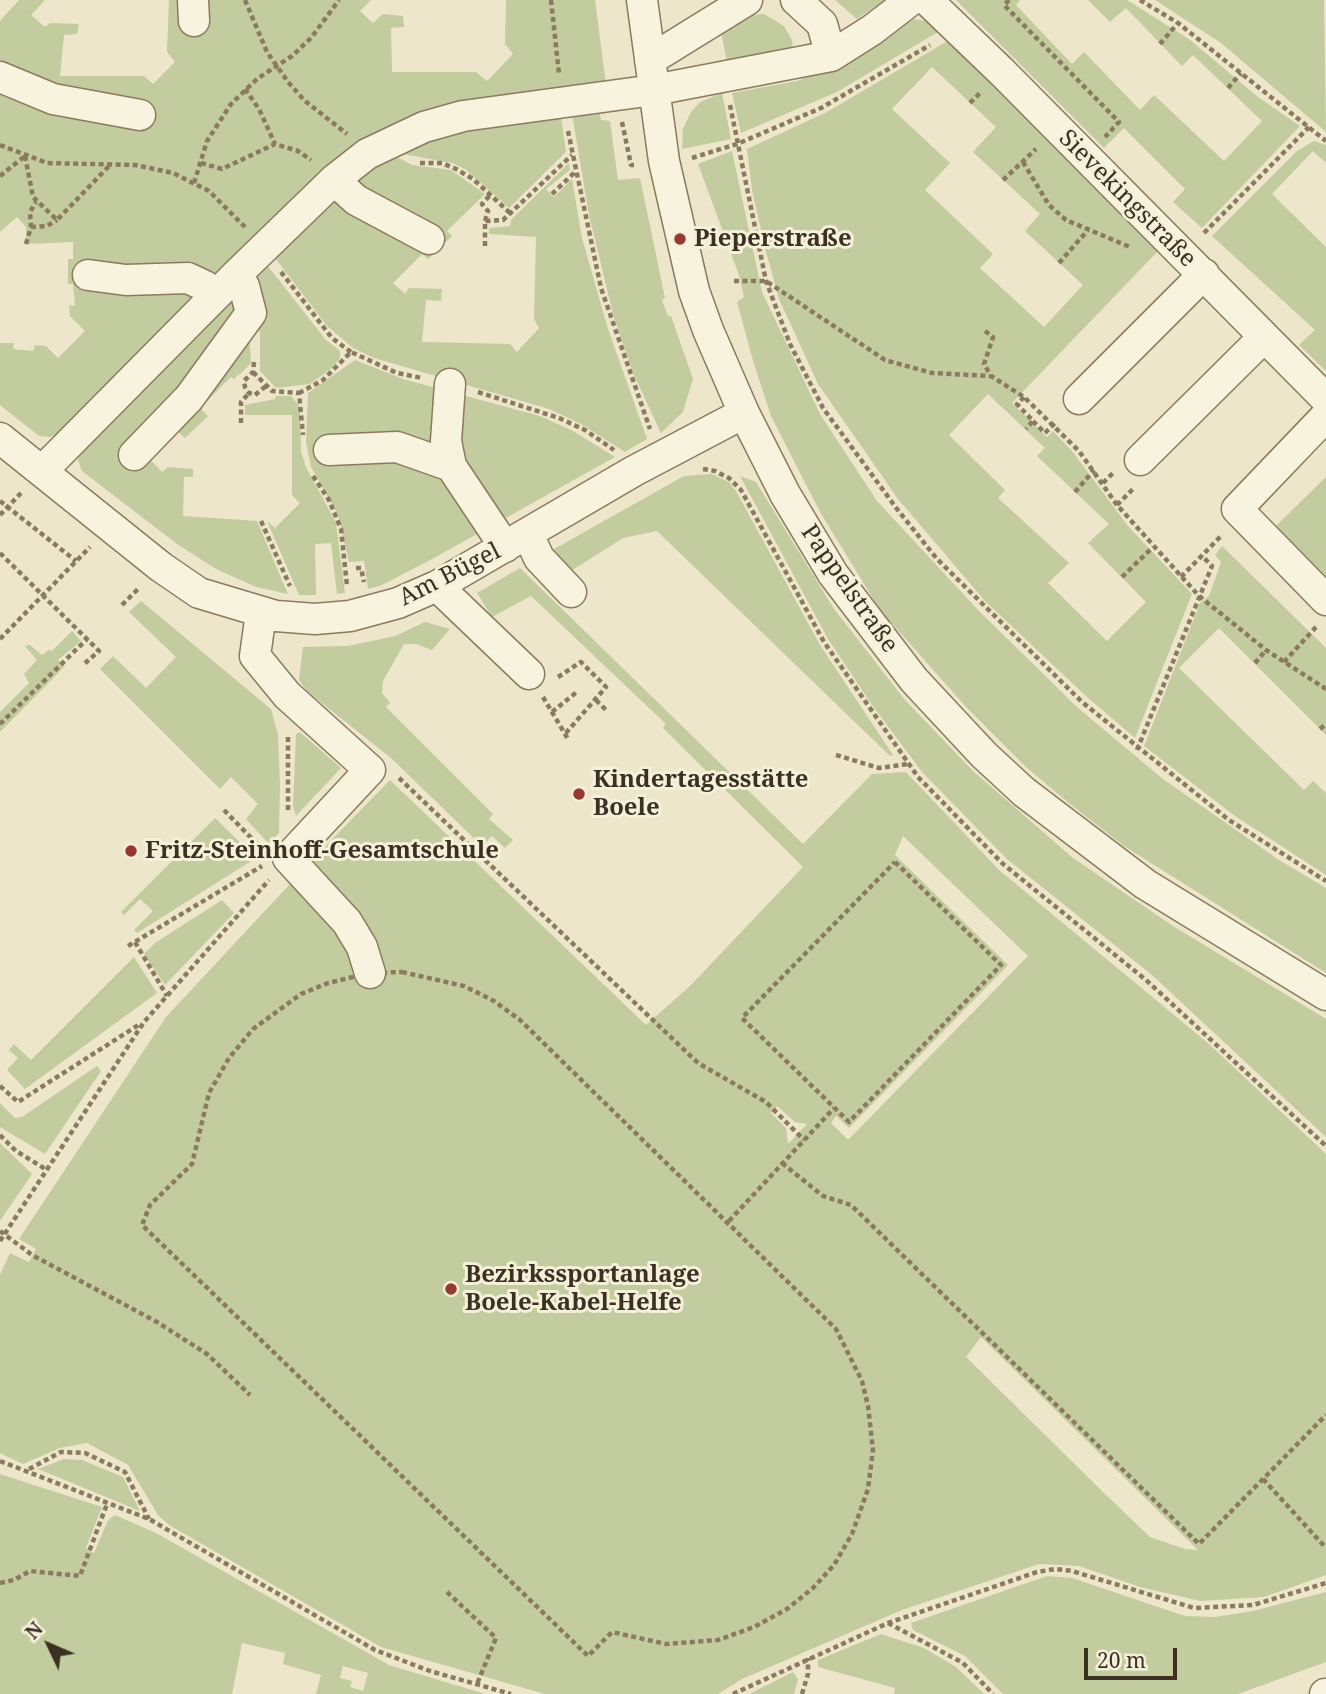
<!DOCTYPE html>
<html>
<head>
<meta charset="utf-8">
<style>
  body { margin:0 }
  #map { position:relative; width:1326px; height:1694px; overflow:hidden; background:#ede6ca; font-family:"Noto Serif",serif }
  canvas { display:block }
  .north { position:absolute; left:14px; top:1610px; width:70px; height:70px; -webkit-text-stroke:5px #f5f0da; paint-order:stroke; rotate:314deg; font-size:19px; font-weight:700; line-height:28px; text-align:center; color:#3b3022 }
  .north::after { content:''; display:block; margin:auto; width:24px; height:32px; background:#3b3022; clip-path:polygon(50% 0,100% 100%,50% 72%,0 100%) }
  .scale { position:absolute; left:1084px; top:1648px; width:93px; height:32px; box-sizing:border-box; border:4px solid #3b3022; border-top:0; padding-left:9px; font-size:21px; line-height:24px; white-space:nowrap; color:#3b3022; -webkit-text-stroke:5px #f5f0da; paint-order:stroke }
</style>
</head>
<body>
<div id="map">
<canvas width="1326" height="1694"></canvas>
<div class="north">N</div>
<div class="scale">20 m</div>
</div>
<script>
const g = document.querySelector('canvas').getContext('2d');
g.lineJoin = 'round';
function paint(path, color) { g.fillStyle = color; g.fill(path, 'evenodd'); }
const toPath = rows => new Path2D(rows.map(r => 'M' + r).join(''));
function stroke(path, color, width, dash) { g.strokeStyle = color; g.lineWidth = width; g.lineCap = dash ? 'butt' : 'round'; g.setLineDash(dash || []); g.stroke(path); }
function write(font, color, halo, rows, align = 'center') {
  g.font = font + ' "Noto Serif",serif'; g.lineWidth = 6; g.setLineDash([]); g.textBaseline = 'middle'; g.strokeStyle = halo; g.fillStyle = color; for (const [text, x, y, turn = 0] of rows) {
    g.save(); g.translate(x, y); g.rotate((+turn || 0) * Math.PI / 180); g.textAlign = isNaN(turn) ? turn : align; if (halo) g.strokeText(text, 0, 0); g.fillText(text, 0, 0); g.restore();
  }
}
paint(toPath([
  [19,0,45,0,31,15,45,27,50,23,79,24,77,34,64,35,60,76,144,76,153,84,175,62,167,52,169,0,371,0,360,11,373,23,383,14,403,16,404,27,391,28,392,72,476,72,487,81,513,54,505,44,506,0,595,0,606,85,561,88,461,103,353,146,295,195,59,433,50,437,39,436,0,405,0,343,14,343,13,349,33,351,35,345,46,346,58,358,85,331,70,316,69,305,75,306,73,284,68,284,68,259,73,259,73,242,26,244,26,227,17,217,0,232,0,21],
  [835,0,885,0,857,19],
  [956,0,1020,0,1016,5,1072,64,1084,52,1140,110,1154,95,1224,161,1262,121,1193,55,1182,66,1126,8,1110,22,1088,0,1127,0,1189,39,1258,97,1300,126,1202,228,1173,202,1185,189,1124,128,1104,148],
  [1155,0,1324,0,1326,132,1221,43],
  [764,14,784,26,792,40,793,52,727,62,721,32,750,15],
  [914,19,931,22,943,29,837,92,741,133,732,93,797,81,846,63],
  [951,39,1160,249,1012,403,1047,437,1053,431,1072,451,1128,526,1192,594,1135,738,1087,697,985,601,898,499,818,384,779,299,766,252,752,190,747,149,827,112],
  [932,67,996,127,973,152,1040,214,1025,231,1083,285,1044,327,980,268,993,254,925,190,950,163,892,109],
  [988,394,1045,448,1037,456,1109,524,1088,543,1146,602,1107,641,1048,583,1069,563,998,498,1005,490,949,435],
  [722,93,731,139,682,149,683,129,691,112,700,102],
  [599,111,601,120,610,121,618,180,640,178,665,298,662,300,668,316,671,316,693,379,683,412,661,433,634,375,614,318,589,215,572,114],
  [561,116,566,152,509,208,465,169,452,163,403,154,433,140,486,127],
  [1314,141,1326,145,1326,163,1313,151,1272,194,1326,247,1326,371,1299,345,1315,330,1212,236,1297,151],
  [732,151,762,292,820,414,877,501,977,609,1078,708,1163,779,1279,860,1326,888,1326,973,1124,846,1070,804,1026,767,967,708,880,610,820,512,771,416,754,364,737,302,744,297,739,275,698,164],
  [397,157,412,165,451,170,485,194,447,231,452,236,428,259,422,254,393,283,405,294,409,288,442,289,441,301,426,300,422,342,510,344,517,352,539,328,534,319,536,237,489,234,489,228,510,226,511,220,569,163,570,170,546,189,554,197,572,179,582,238,608,329,647,439,625,452,581,424,549,409,374,358,353,348,327,326,275,258,369,170],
  [267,265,326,340,340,351,340,358,332,368,310,384,276,388,260,371,260,334,249,282],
  [239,292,249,332,251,363,239,375,235,371,238,375,234,379,231,377,200,408,208,416,185,438,177,431,149,458,162,472,168,467,193,469,193,477,184,477,183,516,257,521,288,594,256,587,216,569,177,544,82,471,78,460,80,452],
  [355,360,403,379,540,416,573,431,615,457,434,558,382,585,368,589,364,561,349,562,338,515,311,467,306,443,308,393],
  [276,396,291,396,300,407,301,452,306,467,336,523,345,593,337,594,331,543,315,544,316,595,299,595,267,521,275,528,300,503,292,495,292,415,245,415,245,405,275,399],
  [712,474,729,482,736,491,820,645,893,755,890,756,657,531,623,538,566,574,547,553,684,476],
  [740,476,756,482,834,609,905,700,973,771,1073,858,1173,926,1326,1019,1326,1137,1152,975,1007,859,922,772,872,705,828,639],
  [1326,477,1326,577,1276,526],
  [1222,546,1326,648,1326,735,1219,628,1179,668,1304,790,1313,781,1326,793,1326,875,1235,816,1144,746,1200,603,1209,596,1221,562,1215,555],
  [520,568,803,844,872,774,906,772,999,870,1209,1044,1326,1154,1326,1575,1264,1597,1200,1601,1140,1587,1079,1566,1039,1564,902,1610,742,1679,718,1694,545,1694,381,1647,169,1525,158,1515,128,1465,87,1443,60,1448,23,1464,0,1453,0,1275,10,1253,29,1262,36,1249,19,1239,166,1017,290,884,326,879,312,860,390,780,646,1025,690,986,803,867,663,728,666,724,531,596,492,617,477,593],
  [903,836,1028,956,848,1140,831,1123,836,1116,849,1128,1008,965,895,855],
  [777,1106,795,1122,807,1124,788,1144,786,1128,771,1113],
  [981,1337,1198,1550,1185,1549,1150,1537,1104,1493,966,1357],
  [141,601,271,709,278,735,280,786,279,833,269,844,246,819,258,804,231,777,220,789,100,669,113,656,146,688,176,657,129,612],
  [425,622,450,629,432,650,416,644,404,644,383,681,382,693,390,703,386,707,493,814,489,819,513,840,505,848,492,836,482,846,391,758,308,692,299,680,303,647,348,646,395,636],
  [72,631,81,641,58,660,65,666,0,732,0,712,29,683,24,674,37,660,25,646,30,645,42,655,49,650,52,651],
  [300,732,341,768,296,816,293,806,296,734],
  [215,818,256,858,137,933,134,930,153,911,140,899,124,915,121,912],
  [222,900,234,913,165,985,144,954,155,943],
  [134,957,157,993,25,1089,7,1070,18,1058,9,1050,14,1044,31,1060],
  [97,1066,101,1071,45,1154,0,1127,0,1103,15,1118,22,1117],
  [0,1143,32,1174,0,1221],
  [64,1459,82,1460,123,1477,140,1511,38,1469],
  [0,1474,102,1507,86,1548,94,1553,108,1520,115,1515,156,1533,389,1665,485,1694,316,1694,321,1675,283,1664,285,1653,242,1643,232,1694,0,1694],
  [343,1666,368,1673,363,1691,350,1687,352,1681,340,1678],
  [1047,1576,1072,1578,1185,1616,1215,1617,1253,1611,1326,1592,1326,1662,1238,1694,1003,1694,965,1656,913,1630,911,1623],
  [881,1634,924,1648,956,1667,984,1694,894,1694,895,1688,818,1667,818,1660],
  [793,1672,798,1679,794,1694,749,1694]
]), '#c2cc9e');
const minor = toPath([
  [193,0,194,21],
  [642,0,664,161,694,291,708,330,744,413,785,494,833,574,914,680,984,755,1024,792,1145,884,1326,995],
  [796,0,822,24,831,56],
  [927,0,1002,72,1326,399],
  [650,60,747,0],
  [0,77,53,99,140,115],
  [334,180,356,200,429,239],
  [88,275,126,280,188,278,205,286,215,296],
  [450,384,446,441,451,466,505,547],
  [1079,399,1204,274],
  [1326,416,1237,509,1326,600],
  [0,438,161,567,199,593,276,616,315,619,350,616,398,603,437,586,634,471,744,413],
  [329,450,397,447,451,466],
  [134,455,189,398,251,313,244,286,236,275],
  [1140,460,1264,337],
  [42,471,236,275,334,180,367,154,424,127,463,116,654,90,831,56,872,30,911,0],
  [528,534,539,558,571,592],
  [437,586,529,674],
  [261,613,255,656,287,695,370,770,288,858,347,922,362,947,370,973],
  [1325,1694,1326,1694]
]);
stroke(minor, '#8a7a5f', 33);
stroke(toPath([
  [245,0,267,52,288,82,305,101,347,134],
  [551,0,559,74],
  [1009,0,1004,5,1119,122,1105,137],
  [1140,0,1178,23,1326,141],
  [1160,44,1178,23],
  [1228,88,1241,73],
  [245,89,259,109,275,144],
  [970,103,981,92],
  [730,105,766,281,790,344,823,408,897,509,937,559,1082,702,1229,820,1326,881],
  [622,122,631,165,634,165],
  [568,131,601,288,650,429],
  [0,145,47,163,135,165,173,173,209,191,245,227],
  [25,156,33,197,57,220,110,165],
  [692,158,737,144,821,108,930,45],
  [1023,162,1049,205,1066,220,1130,247],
  [201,163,222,169,275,144,298,151,311,160],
  [420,163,442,163,456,169,473,179,510,213],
  [0,176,25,156],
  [1003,180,1036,149],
  [194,183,207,141,231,104,257,79,292,56,311,38,339,0],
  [552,194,575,172],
  [485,221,488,211,482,204,490,195],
  [31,227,47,226,57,220],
  [1204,233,1309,127],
  [26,244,31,227,30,212,36,202],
  [485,246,485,221,503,220,572,155],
  [1059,263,1088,230],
  [281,272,332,338,351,352],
  [734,281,766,281,885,360,932,373,990,376],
  [985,331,993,337,984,364,991,376,1024,397,1079,451,1117,505,1199,596,1266,650,1326,689],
  [254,362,253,372,244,381,245,387,249,393,255,395,266,386],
  [253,372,272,391,299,393,303,435],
  [478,392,559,418,585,430,614,450],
  [299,393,323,380,351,352,397,373,422,378],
  [1024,397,1017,404,1033,421,1026,429],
  [1033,421,1045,433,1055,423],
  [241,423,241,402,249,393],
  [703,469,715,471,729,478,741,490,824,642,918,777,1003,864,1146,980,1326,1146],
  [313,476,329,500,341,529,347,586],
  [1103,483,1115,471],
  [1075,492,1094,470],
  [0,501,76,561],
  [1117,505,1134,488],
  [0,515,21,493],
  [261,521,290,586],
  [0,553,99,651,83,665],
  [356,568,361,568,364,582],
  [1122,577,1153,547],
  [1181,577,1222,535],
  [122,605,140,587],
  [0,639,90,547],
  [1284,662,1316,627],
  [1255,663,1266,650],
  [558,677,581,662,606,687,565,734],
  [543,697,568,739],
  [596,700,607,711],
  [552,712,578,691],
  [0,724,87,639],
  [1320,729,1326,724],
  [288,737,288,812],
  [1137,750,1212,566,1202,556],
  [836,755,879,768,908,764],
  [399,778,698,1063,766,1102,804,1140],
  [224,810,260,847],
  [895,862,1001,965,849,1122,742,1018,895,862],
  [135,942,167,996],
  [128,946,262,866],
  [402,972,464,986,494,1001,520,1020,836,1329,862,1381,868,1406,873,1450,868,1489,852,1534,834,1565,813,1588,787,1609,754,1627,718,1640,666,1644,612,1632,588,1656,142,1225,150,1205,192,1164,209,1093,229,1058,253,1029,301,994,328,983,370,973,402,972],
  [0,1086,18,1102,140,1024],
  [0,1135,16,1151,47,1170],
  [782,1163,823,1196,851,1205,1199,1544,1326,1415],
  [729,1221,834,1108],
  [0,1231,32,1255,157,1322,207,1354,250,1395],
  [0,1241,144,1022,269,880],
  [0,1461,149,1519,375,1650,430,1671,511,1694],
  [29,1469,61,1452,85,1453,125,1472,149,1519],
  [1263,1479,1326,1548],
  [0,1583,14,1580,30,1571,80,1576,107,1504],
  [447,1592,496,1638,477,1684],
  [888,1623,963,1663,993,1694],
  [733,1694,888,1623,1037,1572,1055,1569,1072,1571,1194,1608,1253,1605,1326,1583],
  [802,1694,808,1674,808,1658]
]), '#8a7a5f', 4.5, [5, 3.5]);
stroke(minor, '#f8f3de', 30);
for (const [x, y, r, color] of [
  [680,239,7,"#973931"],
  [579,794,7,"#973931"],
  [131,851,7,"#973931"],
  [451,1289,7,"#973931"]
]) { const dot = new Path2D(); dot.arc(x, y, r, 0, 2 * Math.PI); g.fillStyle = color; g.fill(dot); stroke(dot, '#f5f0da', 2.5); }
write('24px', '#3b3022', '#f5f0da', [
  ["Sievekingstraße",1127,199,45],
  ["Am Bügel",450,575,-27],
  ["Pappelstraße",849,589,55]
]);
write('bold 24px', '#3b3022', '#f5f0da', [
  ["Pieperstraße",694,239],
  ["Kindertagesstätte",593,780],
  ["Boele",593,808],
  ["Fritz-Steinhoff-Gesamtschule",145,851],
  ["Bezirkssportanlage",465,1275],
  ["Boele-Kabel-Helfe",465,1303]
], 'left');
</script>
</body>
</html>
